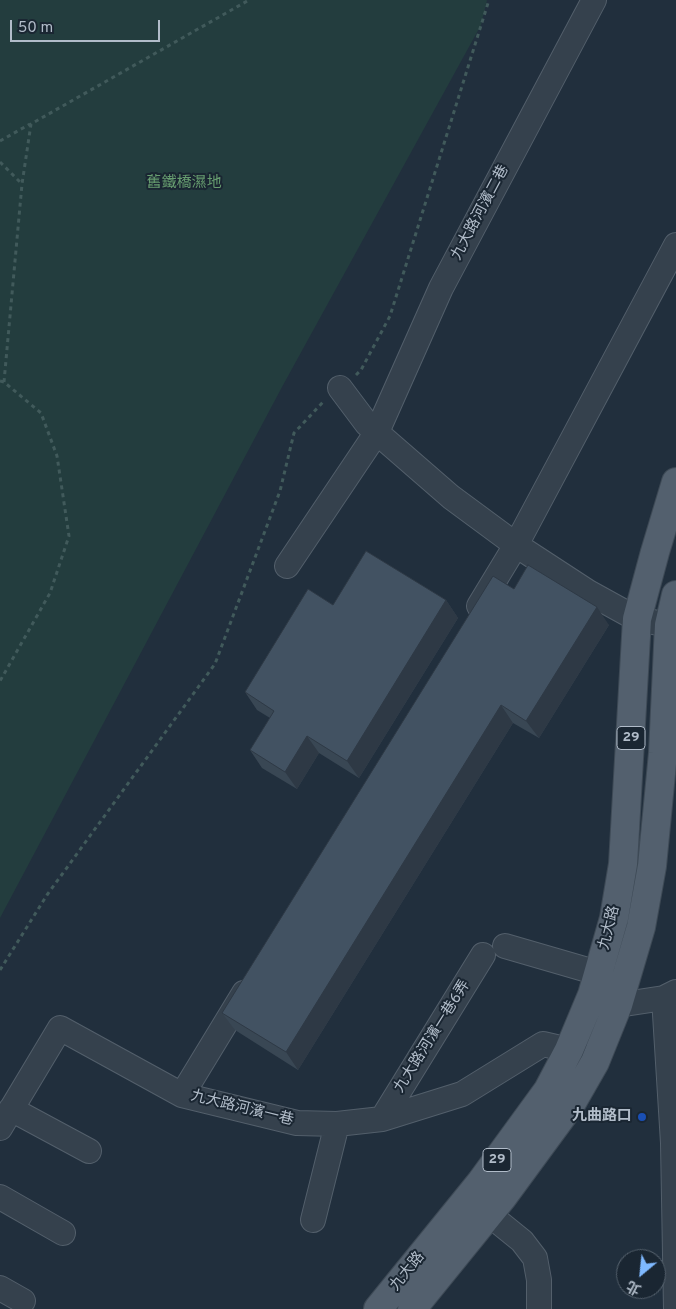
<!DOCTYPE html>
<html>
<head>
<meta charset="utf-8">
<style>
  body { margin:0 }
  #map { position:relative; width:676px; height:1309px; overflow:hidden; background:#212f3d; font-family:Overpass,"Noto Sans TC",sans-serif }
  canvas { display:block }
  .north { position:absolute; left:616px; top:1249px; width:50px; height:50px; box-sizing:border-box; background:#1a2632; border:1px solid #56626e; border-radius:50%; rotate:208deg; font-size:14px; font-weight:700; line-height:20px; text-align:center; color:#b1bcc9 }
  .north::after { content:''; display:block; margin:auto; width:18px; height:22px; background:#7fb9ff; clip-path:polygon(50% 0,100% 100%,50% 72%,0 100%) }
  .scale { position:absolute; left:10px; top:20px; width:150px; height:22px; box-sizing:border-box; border:2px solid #b1bcc9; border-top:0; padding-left:6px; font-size:15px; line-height:18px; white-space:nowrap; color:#b1bcc9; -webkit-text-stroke:4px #1a2632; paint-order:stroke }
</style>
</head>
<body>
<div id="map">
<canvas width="676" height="1309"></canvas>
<div class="north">北</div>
<div class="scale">50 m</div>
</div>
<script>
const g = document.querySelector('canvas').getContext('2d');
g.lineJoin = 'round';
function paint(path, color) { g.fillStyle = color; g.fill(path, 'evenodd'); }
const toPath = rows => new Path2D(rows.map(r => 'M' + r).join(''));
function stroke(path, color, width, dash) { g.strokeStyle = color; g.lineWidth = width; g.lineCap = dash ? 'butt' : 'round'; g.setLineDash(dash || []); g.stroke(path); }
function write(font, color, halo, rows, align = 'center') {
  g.font = font + ' Overpass,"Noto Sans TC",sans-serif'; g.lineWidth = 4; g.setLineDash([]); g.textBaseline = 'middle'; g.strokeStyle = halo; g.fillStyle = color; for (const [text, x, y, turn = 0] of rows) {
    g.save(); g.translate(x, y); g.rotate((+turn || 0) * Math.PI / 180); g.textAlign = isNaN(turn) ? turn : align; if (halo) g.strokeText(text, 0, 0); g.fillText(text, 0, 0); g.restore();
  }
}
paint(toPath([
  [0,0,487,0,481,25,282,387,0,918]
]), '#233d3e');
const minor = toPath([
  [340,388,367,424,451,497,516,545,588,592,637,619,669,625,676,623],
  [287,566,377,432,441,288,594,0],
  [479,606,516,545,676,245],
  [505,946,598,973],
  [664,998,673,1143,676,1309],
  [603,999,618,1005,664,998,676,992],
  [182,1095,244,993],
  [11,1109,89,1151],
  [382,1119,483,955],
  [0,1128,60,1028,182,1095,297,1123,337,1124,382,1119,462,1094,543,1044,569,1050,595,1062],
  [0,1197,63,1233],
  [475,1203,522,1241,535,1258,539,1280,539,1309],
  [313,1220,337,1124],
  [0,1288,23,1301]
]);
const major = toPath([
  [378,1309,481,1182,548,1090,569,1050,592,995,614,918,623,864,637,619,655,552,676,482],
  [412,1309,502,1198,571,1104,595,1062,618,1005,641,927,652,866,663,753,669,625,676,595]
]);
stroke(minor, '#535f6b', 26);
stroke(major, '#3e4a56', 30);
stroke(toPath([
  [0,141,30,124],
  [0,162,22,184],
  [356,375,361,370,390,316,489,0],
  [0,381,4,382,41,413,57,456,69,536,50,593,0,681],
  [4,382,22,184,31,124,249,0],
  [0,970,47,895,215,664,280,491,294,433,324,401]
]), '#415a5b', 3, [4, 4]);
stroke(minor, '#35414d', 24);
stroke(major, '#53606e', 28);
paint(toPath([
  [514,589,609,625,539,738,513,723,298,1070,235,1030,222,1013],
  [446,600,458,618,359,778,319,753,297,789,262,768,250,750,270,718,257,710,245,692]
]), '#394754');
paint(toPath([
  [446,600,458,618,359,778,347,761],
  [597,607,609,625,539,738,526,721],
  [501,705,513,723,298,1070,286,1052],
  [307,736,319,753,297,789,285,772]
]), '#2e3945');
const building = toPath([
  [366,551,446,600,347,761,307,736,285,772,250,750,274,711,245,692,308,589,333,605,366,551],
  [528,565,597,607,526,721,501,705,286,1052,222,1013,493,576,514,589,528,565]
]);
paint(building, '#425262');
stroke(building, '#2e3945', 1);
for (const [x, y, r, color] of [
  [642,1117,5,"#1a4fb4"]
]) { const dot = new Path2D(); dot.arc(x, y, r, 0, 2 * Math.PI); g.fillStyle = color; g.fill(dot); stroke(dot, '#1a2632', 2); }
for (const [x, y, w] of [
  [631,738,28],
  [497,1160,28]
]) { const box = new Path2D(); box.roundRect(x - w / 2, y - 11.5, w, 23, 4); g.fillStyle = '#1a2632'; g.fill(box); stroke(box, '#b1bcc9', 1); }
write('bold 14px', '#b1bcc9', null, [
  ["29",631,738],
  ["29",497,1160]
]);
write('15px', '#669c6f', '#1a2632', [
  ["舊鐵橋濕地",184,184]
]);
write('15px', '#b1bcc9', '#1a2632', [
  ["九大路河濱二巷",481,213,-62],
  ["九大路",610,928,-76],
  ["九大路河濱一巷6弄",433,1037,-58],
  ["九大路河濱一巷",242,1109,14],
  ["九大路",408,1272,-51]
]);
write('bold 15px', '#b1bcc9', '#1a2632', [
  ["九曲路口",632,1117]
], 'right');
</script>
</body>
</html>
